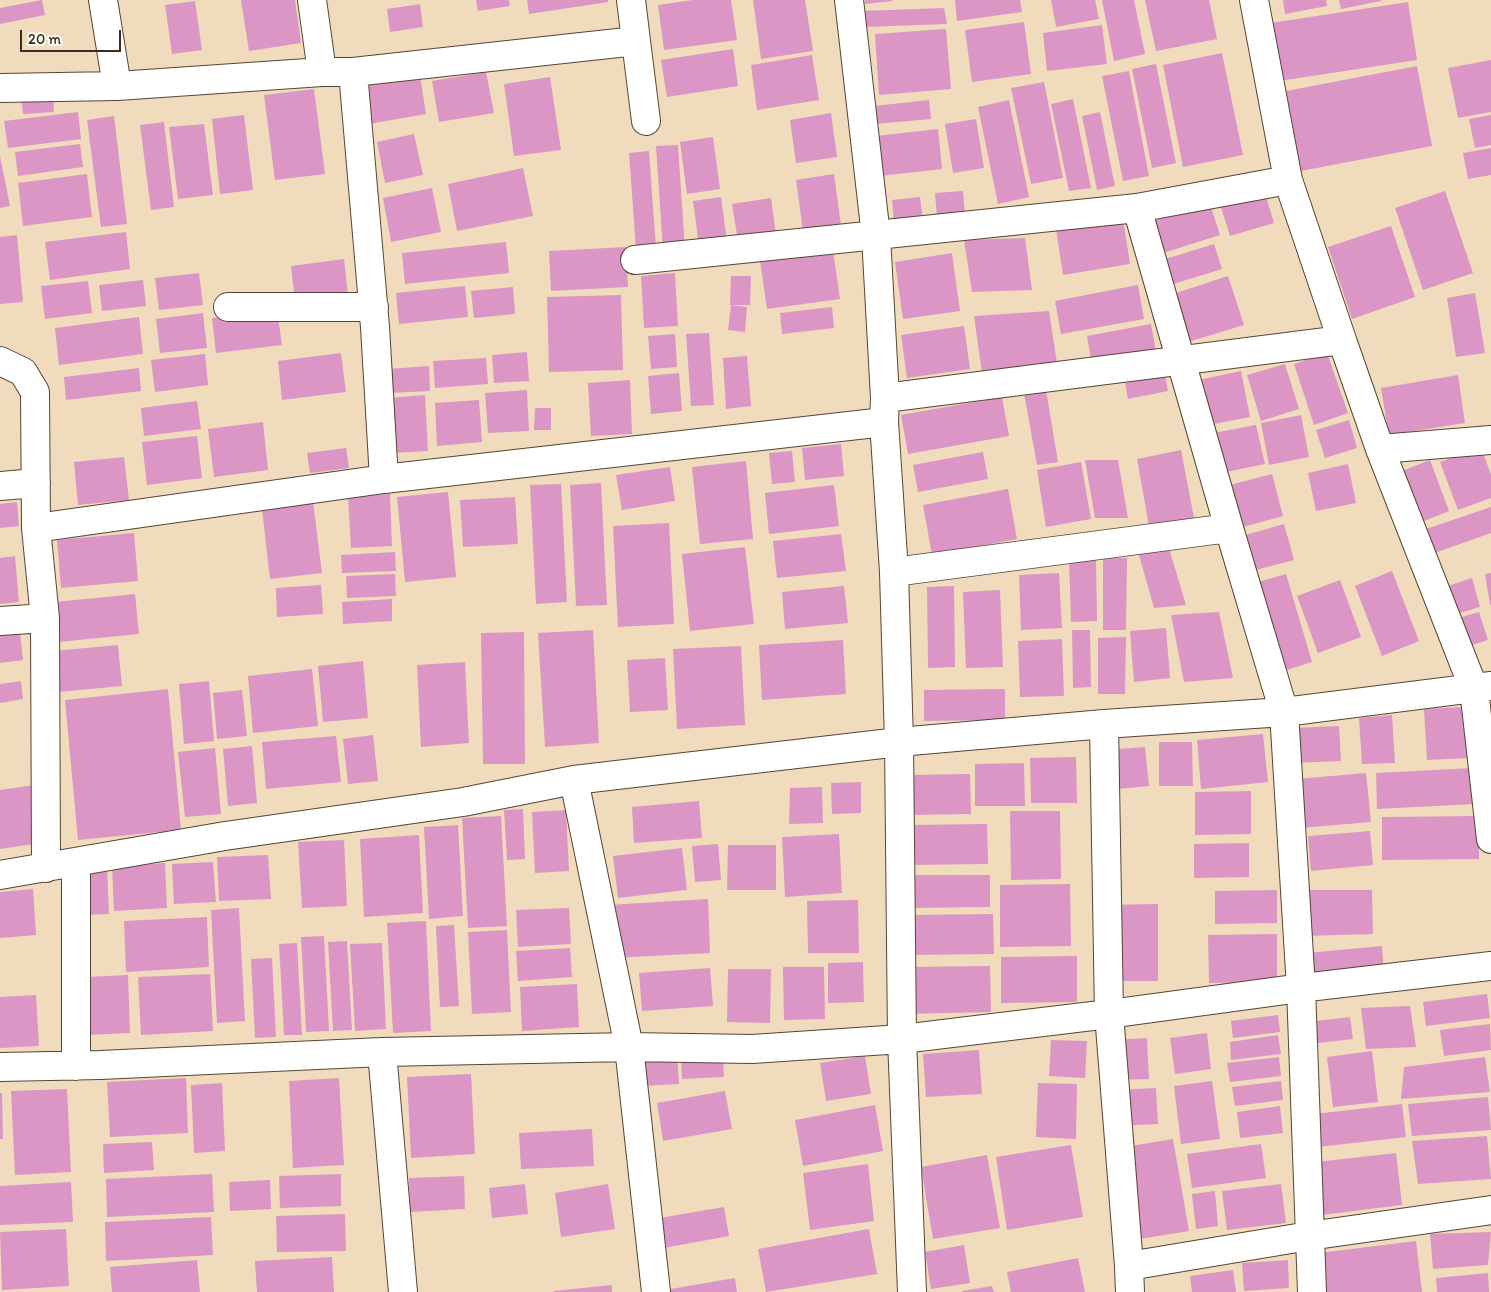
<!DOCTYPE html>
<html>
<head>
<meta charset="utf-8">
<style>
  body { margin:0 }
  #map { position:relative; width:1491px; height:1292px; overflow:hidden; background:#f0dcbc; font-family:Itim,sans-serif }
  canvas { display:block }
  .scale { position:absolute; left:20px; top:30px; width:101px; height:22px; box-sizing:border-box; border:2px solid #3b2a1e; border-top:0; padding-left:6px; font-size:15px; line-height:18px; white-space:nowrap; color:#3b2a1e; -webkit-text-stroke:4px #fdfcf7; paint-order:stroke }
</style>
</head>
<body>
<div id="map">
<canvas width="1491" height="1292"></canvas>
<div class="scale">20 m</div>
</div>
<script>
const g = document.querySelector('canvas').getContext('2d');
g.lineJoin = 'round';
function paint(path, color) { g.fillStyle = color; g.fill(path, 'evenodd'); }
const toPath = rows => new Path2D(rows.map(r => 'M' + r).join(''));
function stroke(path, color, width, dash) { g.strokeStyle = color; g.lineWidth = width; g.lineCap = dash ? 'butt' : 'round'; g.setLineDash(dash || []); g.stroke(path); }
paint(toPath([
  [42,0,45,15,0,24,0,8],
  [241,0,295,0,301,43,249,51],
  [476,0,509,0,510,6,478,11],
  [527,0,608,0,608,2,529,14],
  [693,0,731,0,737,40,664,50,658,5],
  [753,0,805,0,813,51,761,59],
  [865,0,892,0,892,1,865,4],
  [955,0,1020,0,1022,12,957,21],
  [1051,0,1095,0,1099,19,1056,27],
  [1102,0,1134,0,1145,54,1114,61],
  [1145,0,1209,0,1217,39,1156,51],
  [1283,0,1326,0,1327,6,1285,14],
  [1339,0,1381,0,1381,1,1341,9],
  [195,1,202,50,172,54,165,5],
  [1408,2,1417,60,1279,81,1271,23],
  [420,4,423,27,390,32,387,9],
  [944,8,947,24,864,27,862,11],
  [1024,22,1031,74,972,82,965,30],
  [1102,25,1107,64,1047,71,1043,33],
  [946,29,951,89,879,95,875,34],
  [733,49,738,86,667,97,661,60],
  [1222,53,1243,155,1183,167,1163,65],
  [812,55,819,100,757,110,751,65],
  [1491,60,1491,112,1458,118,1448,68],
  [1156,64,1176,163,1152,168,1132,69],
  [1417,66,1432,146,1301,171,1286,91],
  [419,69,426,114,369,124,362,79],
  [1129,71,1149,176,1123,181,1102,76],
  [486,72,494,113,439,122,432,81],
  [550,77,561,150,514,156,504,84],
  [1044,82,1063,178,1031,184,1011,88],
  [314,89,325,174,275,180,264,95],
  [53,93,54,112,23,114,21,95],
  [1073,99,1091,188,1069,191,1051,104],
  [929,100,931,119,875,124,874,106],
  [1009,100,1029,197,998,204,978,107],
  [78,112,81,139,8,148,4,121],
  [1100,112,1115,186,1097,190,1082,116],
  [831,113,837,157,796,163,790,120],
  [244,115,253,190,220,194,212,119],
  [1491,115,1491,145,1475,148,1469,119],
  [114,116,127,224,101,227,87,120],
  [976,119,984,168,953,173,945,124],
  [164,122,174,207,151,210,140,125],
  [204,124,213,195,178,199,169,127],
  [938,129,942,169,880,176,876,136],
  [414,134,423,175,385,183,377,142],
  [713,137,720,189,687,194,680,142],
  [80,144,83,167,18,176,15,152],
  [678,145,685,249,663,251,656,146],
  [1491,148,1491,175,1468,179,1463,153],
  [649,151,656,248,636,249,629,153],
  [0,156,10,206,0,208],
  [523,168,533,216,457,231,448,184],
  [87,174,92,217,23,226,18,183],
  [834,174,841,226,803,231,796,180],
  [432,188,441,232,391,242,383,198],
  [1264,190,1274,223,1230,236,1220,204],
  [963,191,965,215,937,217,935,193],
  [1445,191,1473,273,1423,290,1395,208],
  [721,197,727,241,699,246,693,201],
  [920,197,923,221,894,224,892,200],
  [771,198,776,235,738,241,732,204],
  [1210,204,1220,235,1160,254,1150,222],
  [1123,219,1130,264,1063,275,1056,229],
  [1391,226,1415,297,1352,319,1328,247],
  [126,232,130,269,50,280,45,242],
  [17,235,23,302,0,304,0,237],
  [1025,238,1032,290,972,292,964,240],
  [506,242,509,273,405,284,402,253],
  [1214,244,1222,269,1167,286,1159,261],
  [626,247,628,287,551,291,549,251],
  [833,250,840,299,767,309,760,261],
  [952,253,960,311,903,319,895,262],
  [344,259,348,295,295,301,291,266],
  [199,273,203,305,159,310,155,278],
  [675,273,678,326,644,328,641,276],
  [731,276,751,276,750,305,730,305],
  [1228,276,1244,325,1188,342,1173,294],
  [143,280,146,306,102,311,99,285],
  [88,281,92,313,45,319,41,286],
  [1138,285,1144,319,1061,334,1055,301],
  [465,286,468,317,399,324,396,293],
  [513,287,515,314,474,318,471,291],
  [1475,293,1485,353,1456,357,1447,298],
  [621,295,623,370,549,372,547,297],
  [731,305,747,307,745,332,728,330],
  [832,307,834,328,782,334,780,313],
  [277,310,282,345,216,353,212,318],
  [1049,311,1057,363,982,373,974,316],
  [203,313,207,348,160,353,156,319],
  [139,317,143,354,59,365,55,328],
  [1151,324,1156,352,1092,365,1087,336],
  [964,326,970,369,907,378,901,335],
  [709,333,714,405,691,406,686,334],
  [675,334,677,367,651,369,648,336],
  [527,352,529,381,494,383,492,355],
  [341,353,346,392,282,400,278,361],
  [1327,353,1348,413,1314,425,1294,364],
  [205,354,208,385,155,392,151,360],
  [747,356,751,406,726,409,723,358],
  [486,358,488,384,435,388,433,361],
  [1285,364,1299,409,1261,421,1247,375],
  [429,366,430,391,389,393,388,369],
  [139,368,141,391,66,400,64,377],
  [1241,371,1250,417,1203,426,1194,381],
  [679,373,682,411,651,414,648,376],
  [1165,375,1168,391,1128,399,1125,383],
  [1458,375,1465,423,1389,435,1381,388],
  [630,380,632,434,591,436,588,383],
  [527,390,529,431,488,433,485,393],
  [1046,390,1058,462,1037,465,1024,393],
  [425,395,428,451,392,453,389,398],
  [1002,397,1009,436,908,454,901,415],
  [479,400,482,442,437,446,435,403],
  [197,401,201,429,144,436,141,408],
  [535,408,551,408,551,430,534,430],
  [1301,415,1309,457,1269,465,1261,423],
  [1349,420,1357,448,1325,458,1316,430],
  [263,422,268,470,214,477,208,429],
  [1256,425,1265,464,1216,474,1208,434],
  [197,436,202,478,147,485,142,442],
  [841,444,844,476,805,480,802,448],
  [1481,447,1491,475,1491,498,1458,510,1440,462],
  [346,448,349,468,310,473,307,453],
  [1181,450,1194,518,1149,526,1137,459],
  [792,451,795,482,772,484,769,453],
  [983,452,988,479,918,492,913,465],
  [124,457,129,500,78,505,74,462],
  [1085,460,1118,460,1128,518,1095,518],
  [1430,460,1449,511,1417,524,1397,473],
  [746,461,753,539,700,544,692,467],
  [1081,462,1091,519,1046,527,1037,470],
  [1348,464,1356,503,1316,511,1308,473],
  [670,467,675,501,622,510,616,475],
  [1272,474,1283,516,1232,530,1222,487],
  [601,483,607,605,576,606,570,485],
  [561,484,567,602,536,604,530,485],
  [834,485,839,526,769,534,765,493],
  [1008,489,1017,539,932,555,923,505],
  [448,492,456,577,405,582,397,497],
  [390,494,392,546,351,548,348,496],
  [515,497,518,544,463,547,460,500],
  [17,502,19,526,0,528,0,504],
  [313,502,322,573,270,579,262,509],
  [1491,507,1491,533,1429,555,1420,531],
  [669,523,674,624,618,627,613,526],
  [1284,524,1294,560,1244,573,1235,538],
  [134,533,138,581,61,588,57,540],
  [841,534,846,571,777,578,773,541],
  [1168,545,1186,605,1154,608,1137,548],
  [745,547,754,624,690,631,682,554],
  [395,552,396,571,342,573,341,555],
  [15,556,19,602,0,604,0,558],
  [1103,558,1127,558,1126,630,1103,630],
  [1069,559,1096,559,1097,621,1071,622],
  [1392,571,1419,641,1382,656,1355,586],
  [1059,573,1062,628,1021,630,1019,575],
  [1491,573,1491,605,1490,605,1485,574],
  [395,574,396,596,347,598,346,576],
  [1286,574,1312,662,1277,673,1251,584],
  [1472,578,1480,607,1443,618,1435,590],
  [1340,580,1361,637,1318,653,1297,596],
  [321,585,323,614,277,617,276,588],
  [844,586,848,623,785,629,782,592],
  [954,586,955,667,928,668,927,587],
  [1000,590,1003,667,966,668,963,592],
  [135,594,139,634,58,642,55,602],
  [392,599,392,621,343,624,342,602],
  [1219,612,1233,678,1184,682,1171,615],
  [1479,612,1488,640,1454,651,1445,622],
  [19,624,23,660,0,663,0,627],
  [1166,628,1170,678,1134,682,1130,631],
  [593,630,599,743,545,747,538,633],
  [1072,630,1090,630,1091,687,1073,688],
  [524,632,525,764,483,764,481,633],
  [1126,637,1125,694,1098,694,1098,638],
  [1062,639,1064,696,1020,697,1018,641],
  [843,640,846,694,762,700,759,645],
  [118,645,122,686,58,692,54,651],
  [741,646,745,725,677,729,673,649],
  [665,658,668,710,630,712,627,660],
  [363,661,368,718,323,722,318,666],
  [465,662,469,743,421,747,417,665],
  [312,669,318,726,253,733,248,676],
  [21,681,23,699,0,703,0,684],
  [209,681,214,741,184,744,179,684],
  [168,689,181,830,78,840,65,700],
  [1005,689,1005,720,924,721,924,690],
  [242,690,247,736,217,739,213,693],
  [1465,707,1467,758,1427,760,1424,709],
  [1392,715,1395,763,1362,764,1359,718],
  [1339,726,1341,761,1294,763,1292,728],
  [1263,734,1268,782,1201,789,1197,740],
  [373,735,378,781,348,784,343,739],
  [336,736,341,782,266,789,262,742],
  [1159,742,1192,742,1193,786,1159,786],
  [252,746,257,803,228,806,223,749],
  [1145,747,1149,786,1107,790,1105,750],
  [215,748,221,814,185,817,178,752],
  [1076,757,1077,803,1031,803,1030,758],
  [1024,763,1025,806,975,806,975,764],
  [1472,768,1474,804,1377,809,1376,773],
  [1366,773,1371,822,1301,828,1297,779],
  [970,774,971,814,908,815,908,775],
  [861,782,861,813,832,814,831,783],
  [34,785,41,843,0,849,0,790],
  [822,787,823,823,789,824,790,788],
  [1251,791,1251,834,1195,835,1195,792],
  [699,801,702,838,634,843,632,807],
  [523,809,525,859,507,860,504,810],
  [566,810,569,871,535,873,532,812],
  [1010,811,1060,811,1061,879,1011,880],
  [501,816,507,926,468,928,462,818],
  [1479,816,1479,859,1382,860,1382,817],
  [987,824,988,864,907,865,907,825],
  [458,825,463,916,429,919,424,827],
  [1370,831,1373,865,1311,871,1308,836],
  [839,834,842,893,785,897,782,837],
  [419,835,423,913,364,917,360,839],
  [344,840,347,906,302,908,298,842],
  [1249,843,1249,877,1194,878,1194,844],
  [718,844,721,880,695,882,692,846],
  [728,845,776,845,776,890,727,890],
  [682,848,687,890,618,898,613,856],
  [268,855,271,899,219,901,217,857],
  [213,862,216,902,174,904,172,864],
  [165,863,167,908,114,911,112,867],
  [107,867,109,914,65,916,63,870],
  [906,875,990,875,990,907,906,908],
  [1070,884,1071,946,1000,947,1000,885],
  [33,889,36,935,0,938,0,892],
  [1277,890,1277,923,1215,924,1215,891],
  [1304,890,1372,890,1373,934,1304,936],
  [708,899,710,953,611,958,608,905],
  [858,900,859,953,808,953,807,901],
  [1158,904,1158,981,1102,981,1101,905],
  [239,908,245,1021,217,1023,211,910],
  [569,908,571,944,518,947,516,910],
  [993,914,994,954,906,955,906,915],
  [207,917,209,967,126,972,124,921],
  [426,921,431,1031,393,1033,387,923],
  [454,925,459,1006,440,1007,436,926],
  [507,930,511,1012,472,1014,468,932],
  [1277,934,1277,982,1209,983,1208,935],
  [324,936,329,1031,306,1032,301,937],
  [347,941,352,1030,333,1031,328,942],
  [297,943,302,1035,284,1035,279,944],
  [382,943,386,1029,355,1031,350,944],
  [1382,946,1384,974,1310,981,1307,953],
  [570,948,572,977,518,981,516,951],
  [1077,956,1077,1002,1001,1003,1001,957],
  [272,958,276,1037,255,1038,251,959],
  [863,962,864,1002,828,1003,828,963],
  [990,966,991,1012,905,1014,905,967],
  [783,967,824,967,825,1019,784,1020],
  [710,968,713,1006,642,1011,639,973],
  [728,969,771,969,770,1023,727,1022],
  [210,974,213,1031,141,1035,138,977],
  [128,975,130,1033,68,1036,66,978],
  [577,984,579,1027,522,1031,520,987],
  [1487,994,1490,1018,1426,1026,1423,1002],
  [36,995,39,1046,0,1048,0,997],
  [1410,1006,1416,1047,1366,1049,1361,1008],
  [1278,1015,1280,1032,1233,1038,1231,1021],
  [1350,1017,1353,1039,1310,1044,1308,1022],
  [1490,1024,1491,1050,1444,1056,1440,1030],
  [1207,1033,1211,1069,1175,1074,1170,1038],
  [1278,1035,1281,1054,1231,1060,1230,1042],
  [1147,1038,1149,1079,1115,1080,1112,1040],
  [1051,1040,1087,1041,1085,1078,1049,1076],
  [979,1050,982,1094,926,1097,923,1054],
  [1372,1051,1378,1102,1333,1107,1327,1057],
  [677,1056,679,1084,640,1086,639,1058],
  [865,1056,871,1094,826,1101,820,1063],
  [1279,1057,1281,1076,1230,1082,1227,1063],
  [1485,1057,1490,1092,1401,1099,1404,1067],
  [723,1058,724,1077,682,1079,681,1060],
  [471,1074,475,1154,411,1158,407,1077],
  [186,1078,188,1133,110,1137,107,1082],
  [339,1078,344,1165,293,1168,289,1081],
  [1212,1081,1220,1139,1181,1144,1174,1086],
  [1281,1081,1283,1100,1235,1106,1232,1087],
  [222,1083,225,1151,194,1153,191,1085],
  [1038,1083,1077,1084,1076,1139,1036,1137],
  [1156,1088,1158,1124,1118,1126,1116,1090],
  [67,1089,71,1172,15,1175,11,1091],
  [725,1091,732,1129,663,1141,657,1103],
  [0,1093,2,1093,3,1139,0,1139],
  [1488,1097,1491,1130,1412,1136,1408,1104],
  [1402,1104,1406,1137,1318,1147,1314,1114],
  [875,1105,883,1151,803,1166,795,1120],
  [1280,1106,1283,1133,1240,1138,1237,1112],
  [592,1129,594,1166,521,1169,519,1133],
  [1487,1136,1491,1179,1418,1184,1412,1141],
  [1173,1139,1189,1231,1140,1239,1125,1147],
  [152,1142,154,1170,104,1173,103,1144],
  [1261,1144,1266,1178,1192,1188,1187,1154],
  [1071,1145,1083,1217,1007,1230,996,1157],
  [1396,1153,1402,1205,1322,1215,1316,1162],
  [987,1155,1000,1228,933,1239,921,1167],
  [868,1164,874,1221,810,1230,803,1173],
  [212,1174,214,1212,107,1217,106,1179],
  [341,1174,341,1206,280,1208,279,1176],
  [464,1176,465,1209,410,1212,409,1178],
  [270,1180,271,1209,230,1211,229,1182],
  [71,1182,73,1222,0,1225,0,1186],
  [525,1184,528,1214,492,1218,489,1188],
  [608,1184,615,1229,561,1237,555,1193],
  [1281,1184,1286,1223,1227,1230,1222,1191],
  [1215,1191,1218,1226,1196,1229,1192,1194],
  [724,1207,729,1236,653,1250,648,1220],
  [345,1214,346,1251,277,1252,276,1216],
  [211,1217,213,1255,106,1261,105,1222],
  [66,1229,69,1286,2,1290,0,1232],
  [869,1229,877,1274,766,1292,758,1249],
  [1491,1232,1488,1265,1433,1269,1430,1234],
  [1416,1241,1422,1292,1324,1292,1319,1253],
  [964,1245,970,1283,931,1289,925,1252],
  [332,1257,334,1292,257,1292,255,1261],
  [1078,1258,1085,1292,1011,1292,1007,1272],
  [197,1260,200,1292,112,1292,110,1267],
  [1288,1260,1289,1288,1244,1291,1242,1263],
  [1233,1270,1236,1292,1192,1292,1190,1276],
  [1488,1273,1489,1292,1437,1292,1436,1278],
  [735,1278,737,1292,659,1292,659,1291],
  [612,1285,612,1292,554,1292,554,1291],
  [992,1286,994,1292,962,1292,962,1291]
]), '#db96c5');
const minor = toPath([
  [103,0,117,86],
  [312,0,322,72],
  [631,0,636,41],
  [849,0,876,236,885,398,884,422,894,572,899,742,902,1039,912,1292],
  [1254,0,1288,180,1342,340],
  [353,72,375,327,384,479],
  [0,88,117,86,322,72,353,72,636,41,646,121],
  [1137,208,1229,528,1284,712,1301,988,1312,1292],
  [635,260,1137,208,1288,180],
  [228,307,374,307],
  [0,361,23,372,35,392,36,528],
  [885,398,1342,340,1380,449,1474,689,1491,839],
  [1380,449,1491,440],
  [0,486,36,483],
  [894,572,1229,528],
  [0,621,45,618],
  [1104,724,1109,1014,1301,988,1491,966],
  [574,780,629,1047,656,1292],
  [46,868,45,618,36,528,384,479,884,422],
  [0,875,225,836,463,802,574,780,899,742,1104,724,1284,712,1491,686],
  [382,1052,403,1292],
  [76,1066,76,863],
  [0,1067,100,1065,382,1052,629,1047,752,1049,902,1039,1109,1014,1129,1266,1130,1292],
  [1129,1266,1309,1236,1491,1210]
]);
stroke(minor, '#564536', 30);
stroke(minor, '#fff', 28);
</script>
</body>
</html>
